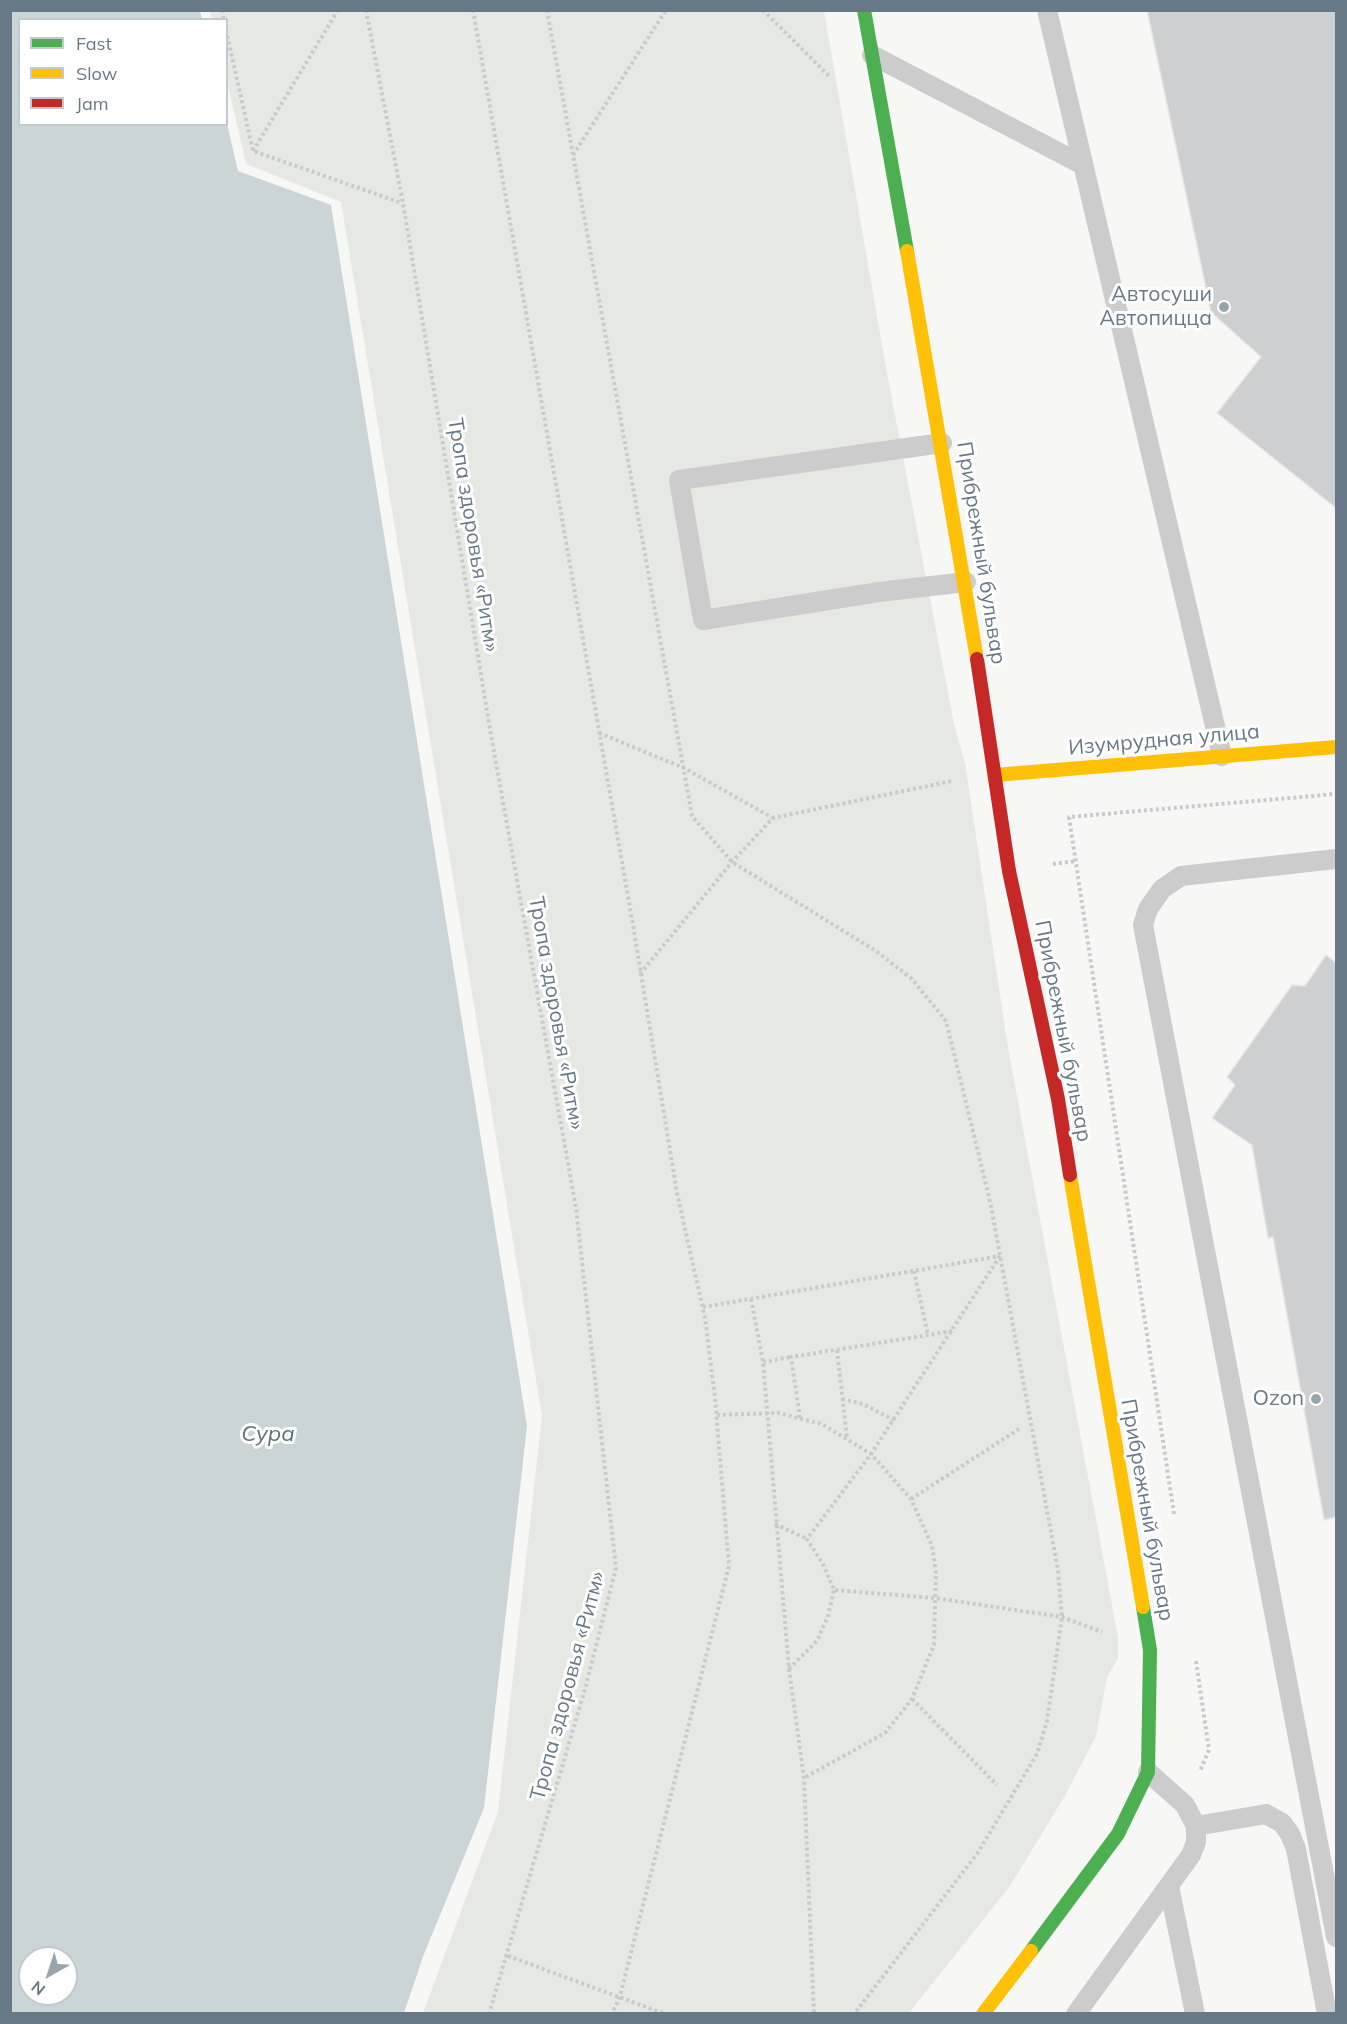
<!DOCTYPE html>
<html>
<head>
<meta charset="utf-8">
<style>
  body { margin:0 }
  #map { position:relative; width:1347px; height:2024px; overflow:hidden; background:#f7f7f6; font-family:Mulish,sans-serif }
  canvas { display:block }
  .frame { position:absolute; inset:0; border:12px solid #677986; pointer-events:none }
  .legend { position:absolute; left:18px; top:18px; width:210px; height:108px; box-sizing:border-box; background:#fff; border:2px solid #c2c9cf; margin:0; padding:8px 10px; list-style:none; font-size:18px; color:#677986 }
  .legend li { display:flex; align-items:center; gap:12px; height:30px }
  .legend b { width:30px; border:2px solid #c2c9cf }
  .north { position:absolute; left:18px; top:1946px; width:60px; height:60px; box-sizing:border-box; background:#fff; border:2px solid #c2c9cf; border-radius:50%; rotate:219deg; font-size:16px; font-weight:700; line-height:24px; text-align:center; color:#677986 }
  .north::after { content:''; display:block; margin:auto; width:21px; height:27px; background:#99a5ad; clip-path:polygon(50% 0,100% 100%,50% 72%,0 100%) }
</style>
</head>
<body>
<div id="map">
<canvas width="1347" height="2024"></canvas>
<div class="frame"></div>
<ul class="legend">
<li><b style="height:8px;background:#4caf50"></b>Fast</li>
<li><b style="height:8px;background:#ffc107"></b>Slow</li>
<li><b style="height:8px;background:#c62828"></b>Jam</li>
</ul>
<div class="north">N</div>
</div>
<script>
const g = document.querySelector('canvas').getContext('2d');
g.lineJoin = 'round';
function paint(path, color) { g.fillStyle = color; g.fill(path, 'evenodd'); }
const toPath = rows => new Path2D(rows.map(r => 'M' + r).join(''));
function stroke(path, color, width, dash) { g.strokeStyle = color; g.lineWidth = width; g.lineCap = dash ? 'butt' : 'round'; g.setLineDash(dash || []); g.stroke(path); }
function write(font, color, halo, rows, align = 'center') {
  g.font = font + ' Mulish,sans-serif'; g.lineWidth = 6; g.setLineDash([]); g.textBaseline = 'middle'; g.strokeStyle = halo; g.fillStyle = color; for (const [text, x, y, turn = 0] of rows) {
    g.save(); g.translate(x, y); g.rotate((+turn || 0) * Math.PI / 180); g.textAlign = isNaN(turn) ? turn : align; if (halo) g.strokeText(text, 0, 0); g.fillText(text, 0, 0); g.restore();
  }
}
paint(toPath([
  [210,11,824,11,886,368,954,724,965,763,1008,1048,1118,1637,1118,1658,1107,1677,1096,1736,1066,1794,1010,1886,909,2013,423,2013,498,1812,542,1416,341,202,246,164,227,81,226,20,212,19]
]), '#e6e9e3');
paint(toPath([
  [11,10,200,11,202,19,20,20,20,124,227,124,238,171,331,205,527,1426,484,1808,424,1954,404,2013,11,2013],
  [30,1958,66,1958,66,1994,30,1994]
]), '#cbd4d6');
const building = toPath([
  [1147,10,1336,10,1336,508,1217,413,1261,357,1211,312,1147,10],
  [1326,955,1336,963,1336,1517,1324,1520,1273,1237,1268,1238,1252,1145,1212,1118,1235,1085,1227,1077,1292,985,1305,986,1326,955]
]);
paint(building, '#cecfd0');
stroke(building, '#e6e6e6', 1.5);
stroke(toPath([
  [222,10,224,20],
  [366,10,403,203,491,735,576,1208,616,1568,585,1689,489,2014],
  [473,10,633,925,677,1193,705,1318,715,1398,729,1566,620,1996,612,2014],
  [547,10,692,816,732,862,876,951,912,979,946,1021,990,1201,1058,1570,1062,1617,1047,1721,1037,1754,977,1854,854,2014],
  [763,10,831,78],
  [226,30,253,151,402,203],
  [253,151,338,10],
  [573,155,666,10],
  [599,733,684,768,773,818],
  [1053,864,1076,861],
  [640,974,732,862,773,818,952,781],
  [1000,1256,871,1454,807,1539,823,1564,834,1590,935,1598,1062,1617,1102,1632],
  [914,1271,928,1335],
  [751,1299,763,1362,789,1669,804,1778,814,2014],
  [703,1307,1000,1256],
  [837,1350,847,1438],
  [763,1362,791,1357],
  [842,1399,863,1404,894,1420],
  [717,1415,778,1413,822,1424,871,1454,911,1499,932,1546,936,1573,934,1645,912,1699,885,1733,804,1778],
  [800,1418,791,1357,953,1331],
  [911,1499,1022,1427],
  [1174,1514,1069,817,1336,794],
  [775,1524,807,1539],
  [1196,1661,1209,1750,1200,1771],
  [789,1669,817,1641,828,1616,834,1590],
  [912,1699,997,1785],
  [508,1956,665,2014]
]), '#c9cacb', 4, [3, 3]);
stroke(toPath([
  [1047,10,1222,756],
  [872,55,1083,165],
  [942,443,679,480,703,620,879,592,966,582],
  [1336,859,1181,876,1162,889,1148,909,1143,925,1336,1937],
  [1196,1826,1266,1814,1282,1823,1290,1834,1296,1849,1327,2014],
  [1169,1886,1195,2014],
  [1076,2014,1191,1855,1196,1842,1196,1826,1185,1805,1148,1772]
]), '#cccccd', 20);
stroke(toPath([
  [864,10,907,251],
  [1031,1951,1118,1834,1148,1772,1150,1650,1143,1607]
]), '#4caf50', 14);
stroke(toPath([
  [907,251,977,659],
  [995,775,1336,747],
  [1070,1175,1143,1607],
  [983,2014,1031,1951]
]), '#ffc107', 14);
stroke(toPath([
  [977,659,1009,871,1058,1099,1070,1175]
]), '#c62828', 14);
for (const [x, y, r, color] of [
  [1224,307,6,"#99a5ad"],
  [1316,1399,6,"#99a5ad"]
]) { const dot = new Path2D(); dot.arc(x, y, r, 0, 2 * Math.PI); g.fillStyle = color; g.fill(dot); stroke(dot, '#fff', 2); }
write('21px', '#677986', '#fff', [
  ["Автосуши",1212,295],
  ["Автопицца",1212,319],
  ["Ozon",1304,1399]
], 'right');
write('21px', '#677986', '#fff', [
  ["Тропа здоровья «Ритм»",473,535,81],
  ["Прибрежный бульвар",981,553,81],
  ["Изумрудная улица",1164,740,-5],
  ["Тропа здоровья «Ритм»",556,1013,80],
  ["Прибрежный бульвар",1063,1031,79],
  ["Прибрежный бульвар",1147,1510,80],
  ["Тропа здоровья «Ритм»",568,1686,-75]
]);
write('italic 22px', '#5e747a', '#fff', [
  ["Сура",268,1434]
]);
</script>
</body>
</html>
